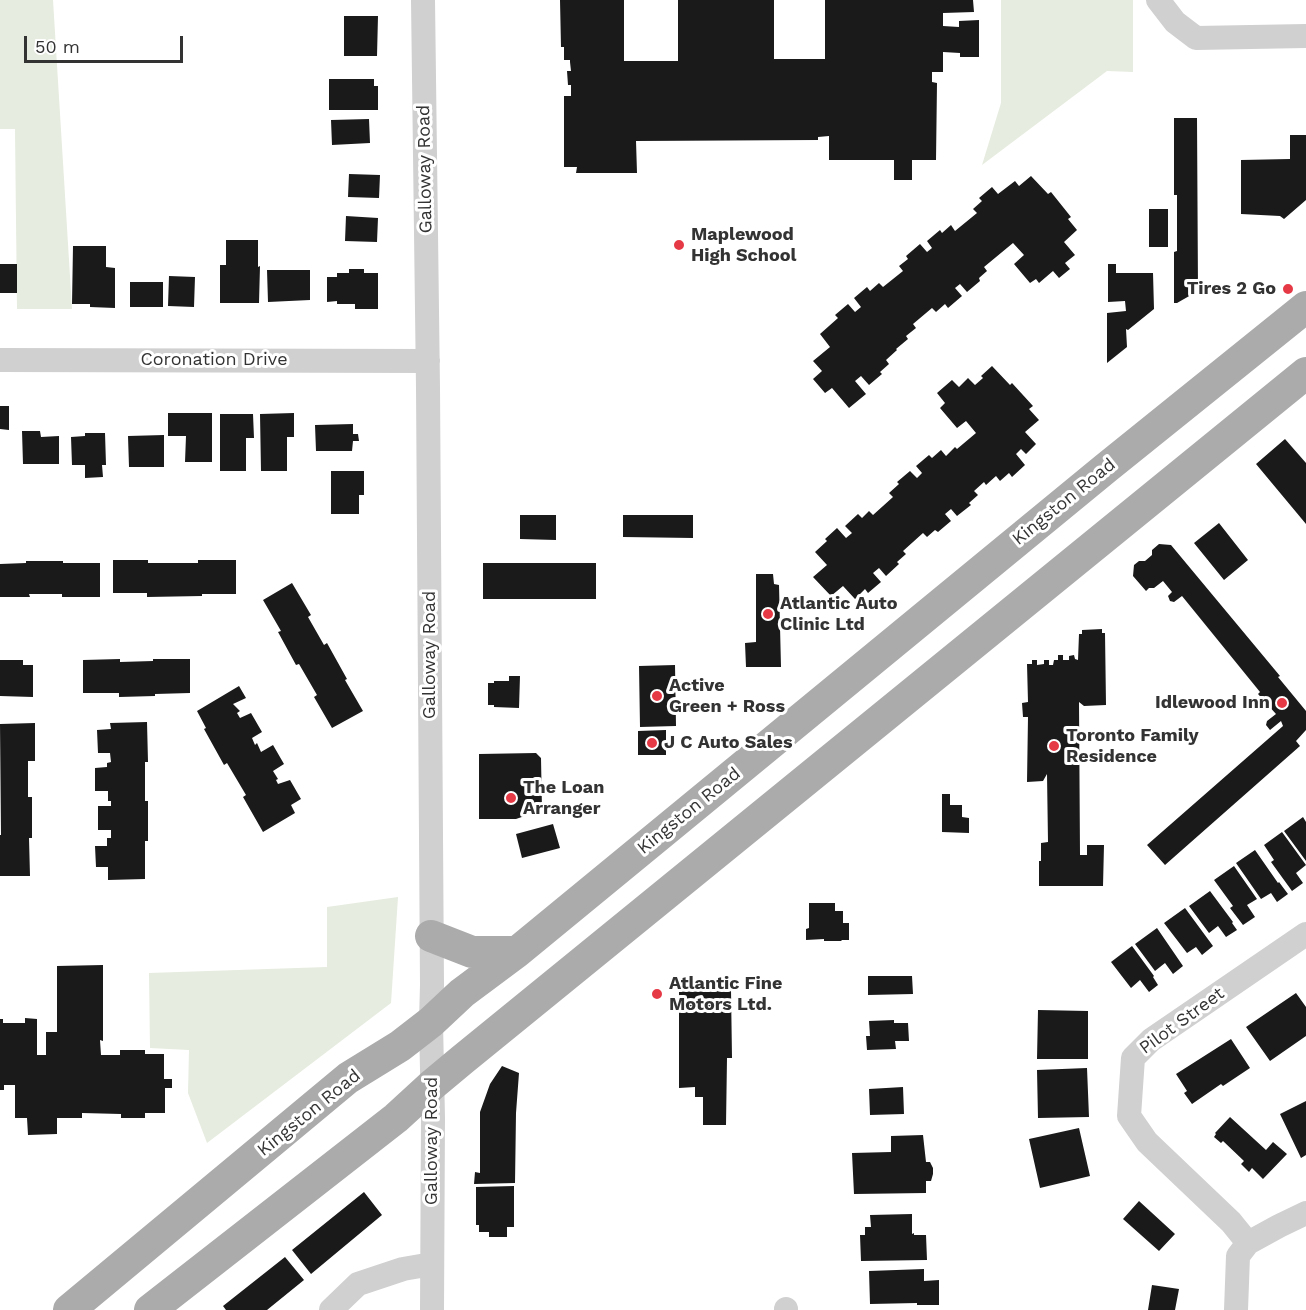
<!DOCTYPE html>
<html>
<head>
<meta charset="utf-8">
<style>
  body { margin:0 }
  #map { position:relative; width:1306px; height:1310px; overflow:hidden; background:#fff; font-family:"Work Sans",sans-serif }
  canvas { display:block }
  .scale { position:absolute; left:24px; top:36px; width:159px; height:27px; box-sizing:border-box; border:3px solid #333; border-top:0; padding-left:8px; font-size:18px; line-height:21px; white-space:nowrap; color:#333; -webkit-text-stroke:4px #fff; paint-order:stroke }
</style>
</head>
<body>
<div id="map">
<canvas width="1306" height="1310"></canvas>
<div class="scale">50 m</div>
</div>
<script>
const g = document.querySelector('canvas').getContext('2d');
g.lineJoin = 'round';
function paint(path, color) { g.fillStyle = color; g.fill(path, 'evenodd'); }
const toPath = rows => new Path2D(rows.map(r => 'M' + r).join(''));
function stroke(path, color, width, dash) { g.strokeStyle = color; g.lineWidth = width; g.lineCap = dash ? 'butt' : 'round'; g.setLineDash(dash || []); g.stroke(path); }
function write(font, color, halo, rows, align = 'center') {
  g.font = font + ' "Work Sans",sans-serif'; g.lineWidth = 6; g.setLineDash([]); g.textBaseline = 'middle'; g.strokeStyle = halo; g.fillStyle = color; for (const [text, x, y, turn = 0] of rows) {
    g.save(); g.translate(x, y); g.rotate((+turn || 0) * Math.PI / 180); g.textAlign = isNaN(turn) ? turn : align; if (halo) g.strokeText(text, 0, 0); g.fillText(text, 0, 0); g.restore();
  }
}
paint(toPath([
  [0,0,53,0,72,309,17,309,15,129,0,129],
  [1001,0,1133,0,1133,72,1107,71,982,165,1001,103],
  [398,897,391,1003,207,1143,188,1093,189,1050,150,1048,149,973,327,967,327,907]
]), '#e6ecdf');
paint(toPath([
  [560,0,624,0,624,61,678,61,678,0,774,0,774,59,825,59,825,0,973,0,974,12,943,13,943,26,959,27,959,21,979,20,979,57,960,57,960,53,943,52,943,72,932,72,932,82,937,83,936,160,912,160,912,180,894,180,894,160,829,160,829,136,818,137,818,140,636,141,637,173,576,173,577,167,564,167,564,96,571,96,571,85,568,85,567,71,571,71,570,62,570,60,564,60,564,47,561,47],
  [344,16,378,16,377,56,344,56],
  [329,79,374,79,374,86,378,86,378,110,329,110],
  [1174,118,1197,118,1198,291,1177,303,1174,303,1174,252,1177,251,1177,195,1174,195],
  [369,119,370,143,332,145,331,120],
  [1290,135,1306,135,1306,200,1284,219,1280,216,1241,214,1241,160,1290,159],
  [349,174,380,175,379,198,348,197],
  [1031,176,1048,194,1051,192,1071,217,1068,219,1077,230,1064,242,1075,255,1065,263,1070,269,1059,278,1053,271,1039,283,1036,279,1030,283,1014,264,1024,255,1013,243,984,267,987,271,979,278,980,281,967,292,960,284,955,288,962,296,948,308,945,304,936,312,932,308,913,324,916,328,906,336,908,339,896,349,897,350,886,360,889,364,880,372,882,374,869,385,861,376,855,381,866,394,849,408,832,388,825,393,813,379,822,371,813,361,830,347,820,334,838,318,835,315,848,304,855,312,861,307,854,298,867,287,870,291,879,283,883,287,903,271,899,266,908,259,906,256,920,244,927,252,932,248,927,241,940,230,942,233,951,225,955,231,977,213,973,209,982,201,979,198,992,187,998,194,1015,181,1019,186],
  [1149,209,1168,209,1168,247,1149,247],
  [346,216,378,218,377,242,345,241],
  [226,240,258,240,258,267,260,266,259,303,220,303,220,265,226,265],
  [73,246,106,246,106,267,115,268,115,308,90,307,90,304,72,304],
  [0,264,17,264,17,293,0,293],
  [1108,264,1116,264,1116,273,1153,273,1154,309,1128,330,1126,329,1127,347,1107,363,1107,313,1126,311,1125,301,1108,302],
  [349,269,364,269,364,273,378,273,378,309,355,309,355,304,337,304,337,301,327,302,327,277,337,277,337,273,349,273],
  [267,270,310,270,310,300,268,302],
  [169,276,195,277,194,307,168,306],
  [130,282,163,282,163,307,130,307],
  [992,366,1010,385,1012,383,1033,406,1029,409,1039,420,1025,432,1036,444,1026,454,1021,449,1016,454,1025,465,1012,477,1009,473,1000,481,996,476,986,485,984,482,974,491,978,495,969,503,971,505,957,516,951,509,945,514,951,521,938,532,935,530,927,537,923,533,903,551,906,554,897,562,899,564,886,576,879,568,873,573,881,582,868,593,865,589,855,599,843,586,831,596,813,577,827,565,815,552,827,541,825,539,837,528,846,538,852,533,845,526,858,514,862,518,869,511,873,515,893,497,889,493,899,484,897,482,910,471,917,478,922,473,916,466,929,455,932,458,941,450,946,456,955,447,957,449,976,433,966,421,957,428,940,408,945,403,937,393,952,380,959,387,968,378,975,385,983,378,981,376],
  [0,406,9,406,9,430,0,429],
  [168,413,212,413,212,462,185,462,186,436,168,436],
  [294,413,294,437,287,437,287,471,261,471,260,414],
  [220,414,253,414,254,438,246,438,246,471,220,471],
  [353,424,353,434,358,434,359,441,353,441,352,451,316,451,315,425],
  [22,431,40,431,41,437,59,436,59,464,23,464],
  [85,433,105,433,106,465,102,465,103,477,85,478,85,465,72,465,71,437,85,436],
  [164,435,164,467,129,467,128,436],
  [1285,439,1306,463,1306,524,1256,464],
  [331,471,364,471,364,495,359,495,359,514,331,514],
  [520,515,556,515,556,540,520,539],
  [623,515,693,515,693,538,623,537],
  [1219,523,1248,560,1224,580,1194,543],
  [1159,544,1171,545,1280,676,1278,677,1306,711,1306,730,1296,741,1300,746,1165,865,1147,845,1283,726,1281,721,1270,730,1266,725,1267,721,1276,714,1258,694,1260,692,1182,596,1174,602,1170,601,1168,596,1172,592,1163,581,1154,588,1149,588,1146,591,1133,576,1134,565,1139,561,1145,561,1152,555,1152,550],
  [113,560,148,560,148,563,198,563,198,560,236,560,236,594,202,594,202,596,147,597,147,593,113,593],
  [26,561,63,561,63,563,100,563,100,597,62,597,62,594,29,594,30,597,0,597,0,564,26,563],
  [483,563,596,563,596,599,483,599],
  [756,574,773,574,774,584,779,585,781,667,746,667,745,643,756,642],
  [292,583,311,615,308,617,324,645,327,643,347,679,345,680,363,711,332,728,314,697,317,695,299,664,296,665,278,632,281,631,263,600],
  [1102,629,1102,633,1105,633,1106,705,1084,706,1079,702,1080,855,1087,855,1087,845,1104,845,1103,886,1039,886,1039,861,1041,861,1041,843,1048,842,1047,774,1043,781,1027,782,1028,717,1023,717,1022,703,1028,702,1027,664,1032,664,1032,660,1037,660,1037,665,1044,664,1044,660,1049,660,1049,665,1053,665,1054,660,1058,660,1058,655,1063,655,1063,660,1069,660,1069,656,1074,655,1075,659,1078,660,1079,634,1082,634,1082,630],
  [120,659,120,662,153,661,153,659,190,659,190,693,155,694,155,696,119,697,119,693,83,693,83,660],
  [0,660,23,660,23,665,33,665,33,697,0,696],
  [675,665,676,726,640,727,639,666],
  [509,676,520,676,519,708,494,707,494,705,488,705,488,683,494,683,494,681,509,681],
  [239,686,246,698,233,704,240,711,237,713,240,718,251,713,262,732,252,738,255,745,257,743,261,752,273,745,284,764,273,771,278,779,276,780,278,784,290,780,301,799,291,805,295,813,263,832,243,797,246,795,227,763,224,765,204,729,206,728,197,711],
  [147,722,148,762,145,762,145,801,148,801,148,841,145,841,145,879,108,880,108,867,96,867,95,846,107,846,107,838,111,838,111,830,98,830,98,806,111,806,111,801,108,801,108,791,95,791,95,768,107,767,107,763,111,762,110,753,98,753,97,730,111,729,110,723],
  [35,723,35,761,28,761,28,797,32,797,32,838,29,838,30,876,0,876,0,835,1,835,0,724],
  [666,730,666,755,638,755,638,731],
  [536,753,541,758,542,810,516,819,479,819,479,754],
  [942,794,950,794,950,805,962,805,962,817,969,818,969,833,942,832],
  [1303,817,1306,822,1306,861,1284,831],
  [553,824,560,848,522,858,516,834],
  [1282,832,1306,865,1296,873,1303,883,1292,891,1271,862,1274,860,1264,845],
  [1255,850,1278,883,1279,882,1288,894,1277,902,1271,893,1261,899,1236,863],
  [1234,866,1257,899,1247,905,1255,917,1243,925,1230,908,1233,906,1214,880],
  [1210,891,1233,922,1232,923,1237,930,1226,937,1218,926,1209,933,1189,906],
  [809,903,835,903,835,911,843,911,843,923,849,923,849,940,841,940,842,941,824,941,824,939,806,940,806,929,809,928],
  [1185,908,1213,946,1202,955,1196,947,1187,953,1164,923],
  [1157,928,1183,966,1173,974,1165,963,1155,971,1135,944],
  [1132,946,1154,976,1153,977,1158,985,1149,992,1140,980,1131,988,1111,962],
  [103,965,103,1041,100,1040,101,1055,120,1055,120,1050,145,1050,145,1054,164,1054,164,1079,172,1079,172,1088,165,1088,165,1113,145,1113,145,1118,121,1118,121,1114,82,1113,82,1118,57,1118,57,1134,28,1135,27,1118,15,1118,15,1085,4,1085,4,1090,0,1090,0,1019,3,1019,3,1023,25,1023,25,1018,37,1019,37,1055,46,1055,46,1032,57,1032,57,966],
  [868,976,912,976,913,994,868,995],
  [698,982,712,982,712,990,731,990,732,1058,727,1058,726,1125,703,1125,703,1097,695,1097,695,1087,679,1088,679,991,698,991],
  [1296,993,1306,1007,1306,1036,1270,1061,1246,1027],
  [1038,1010,1088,1011,1088,1059,1037,1059],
  [894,1020,894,1023,908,1023,909,1041,895,1041,896,1049,867,1050,866,1036,870,1036,869,1021],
  [1231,1039,1250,1068,1223,1086,1221,1084,1192,1104,1184,1093,1187,1091,1176,1074],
  [502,1066,519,1073,516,1113,515,1183,474,1184,475,1172,480,1173,480,1112,490,1084],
  [1087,1068,1089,1117,1038,1118,1037,1070],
  [903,1087,904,1114,870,1115,869,1089],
  [1306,1101,1306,1155,1301,1158,1280,1114],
  [1230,1117,1266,1150,1273,1142,1287,1154,1263,1179,1252,1168,1249,1172,1241,1164,1244,1161,1223,1141,1221,1143,1214,1137,1216,1134,1215,1133],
  [1079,1128,1090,1176,1040,1188,1029,1139],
  [923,1135,926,1162,930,1162,933,1168,933,1174,931,1181,926,1181,926,1193,854,1194,852,1153,891,1152,891,1136],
  [514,1186,514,1227,507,1227,507,1237,489,1237,489,1232,479,1232,479,1225,476,1225,476,1187],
  [364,1192,382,1215,311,1274,292,1250],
  [1139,1201,1175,1234,1159,1251,1123,1219],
  [912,1214,912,1234,914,1233,914,1235,926,1235,927,1260,861,1261,860,1235,865,1235,865,1227,871,1227,870,1215],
  [285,1257,304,1280,267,1310,226,1310,223,1306],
  [924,1269,924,1281,939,1280,939,1305,917,1305,917,1303,870,1304,869,1271],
  [1152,1285,1179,1289,1175,1310,1148,1310]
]), '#1a1a1a');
stroke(toPath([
  [423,0,428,387,432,985,431,1022,433,1118,432,1310],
  [1158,0,1175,22,1196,38,1306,36],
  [0,360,428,361],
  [1248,1243,1231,1222,1147,1142,1129,1116,1133,1058,1151,1040,1306,934],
  [331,1310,358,1284,403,1269,432,1264],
  [786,1310,786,1309],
  [1236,1310,1238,1256,1248,1243,1279,1226,1306,1213]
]), '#d0d0d0', 24);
stroke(toPath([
  [431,936,472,952,517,952],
  [69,1310,348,1078,400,1046,431,1022,462,993,517,952,1106,468,1306,307],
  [150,1310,396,1118,432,1085,462,1060,1306,373]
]), '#ababab', 32);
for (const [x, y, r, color] of [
  [679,245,6,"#e63946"],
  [1288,289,6,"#e63946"],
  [768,614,6,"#e63946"],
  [657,696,6,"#e63946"],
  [1282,703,6,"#e63946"],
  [652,743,6,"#e63946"],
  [1054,746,6,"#e63946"],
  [511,798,6,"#e63946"],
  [657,994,6,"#e63946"]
]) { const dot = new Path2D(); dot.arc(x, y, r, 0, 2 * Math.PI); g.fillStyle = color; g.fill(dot); stroke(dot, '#fff', 2); }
write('18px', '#333', '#fff', [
  ["Galloway Road",425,169,-91],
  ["Coronation Drive",214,360],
  ["Kingston Road",1064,502,-39],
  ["Galloway Road",430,655,-90],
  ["Kingston Road",689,811,-39],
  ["Pilot Street",1182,1021,-36],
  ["Kingston Road",309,1113,-39],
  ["Galloway Road",432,1141,-90]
]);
write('bold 18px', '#333', '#fff', [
  ["Maplewood",691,235],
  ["High School",691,256],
  ["Tires 2 Go",1276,289,"right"],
  ["Atlantic Auto",780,604],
  ["Clinic Ltd",780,625],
  ["Active",669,686],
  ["Green + Ross",669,707],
  ["Idlewood Inn",1270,703,"right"],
  ["Toronto Family",1066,736],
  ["Residence",1066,757],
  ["J C Auto Sales",664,743],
  ["The Loan",523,788],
  ["Arranger",523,809],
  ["Atlantic Fine",669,984],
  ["Motors Ltd.",669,1005]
], 'left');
</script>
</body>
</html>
